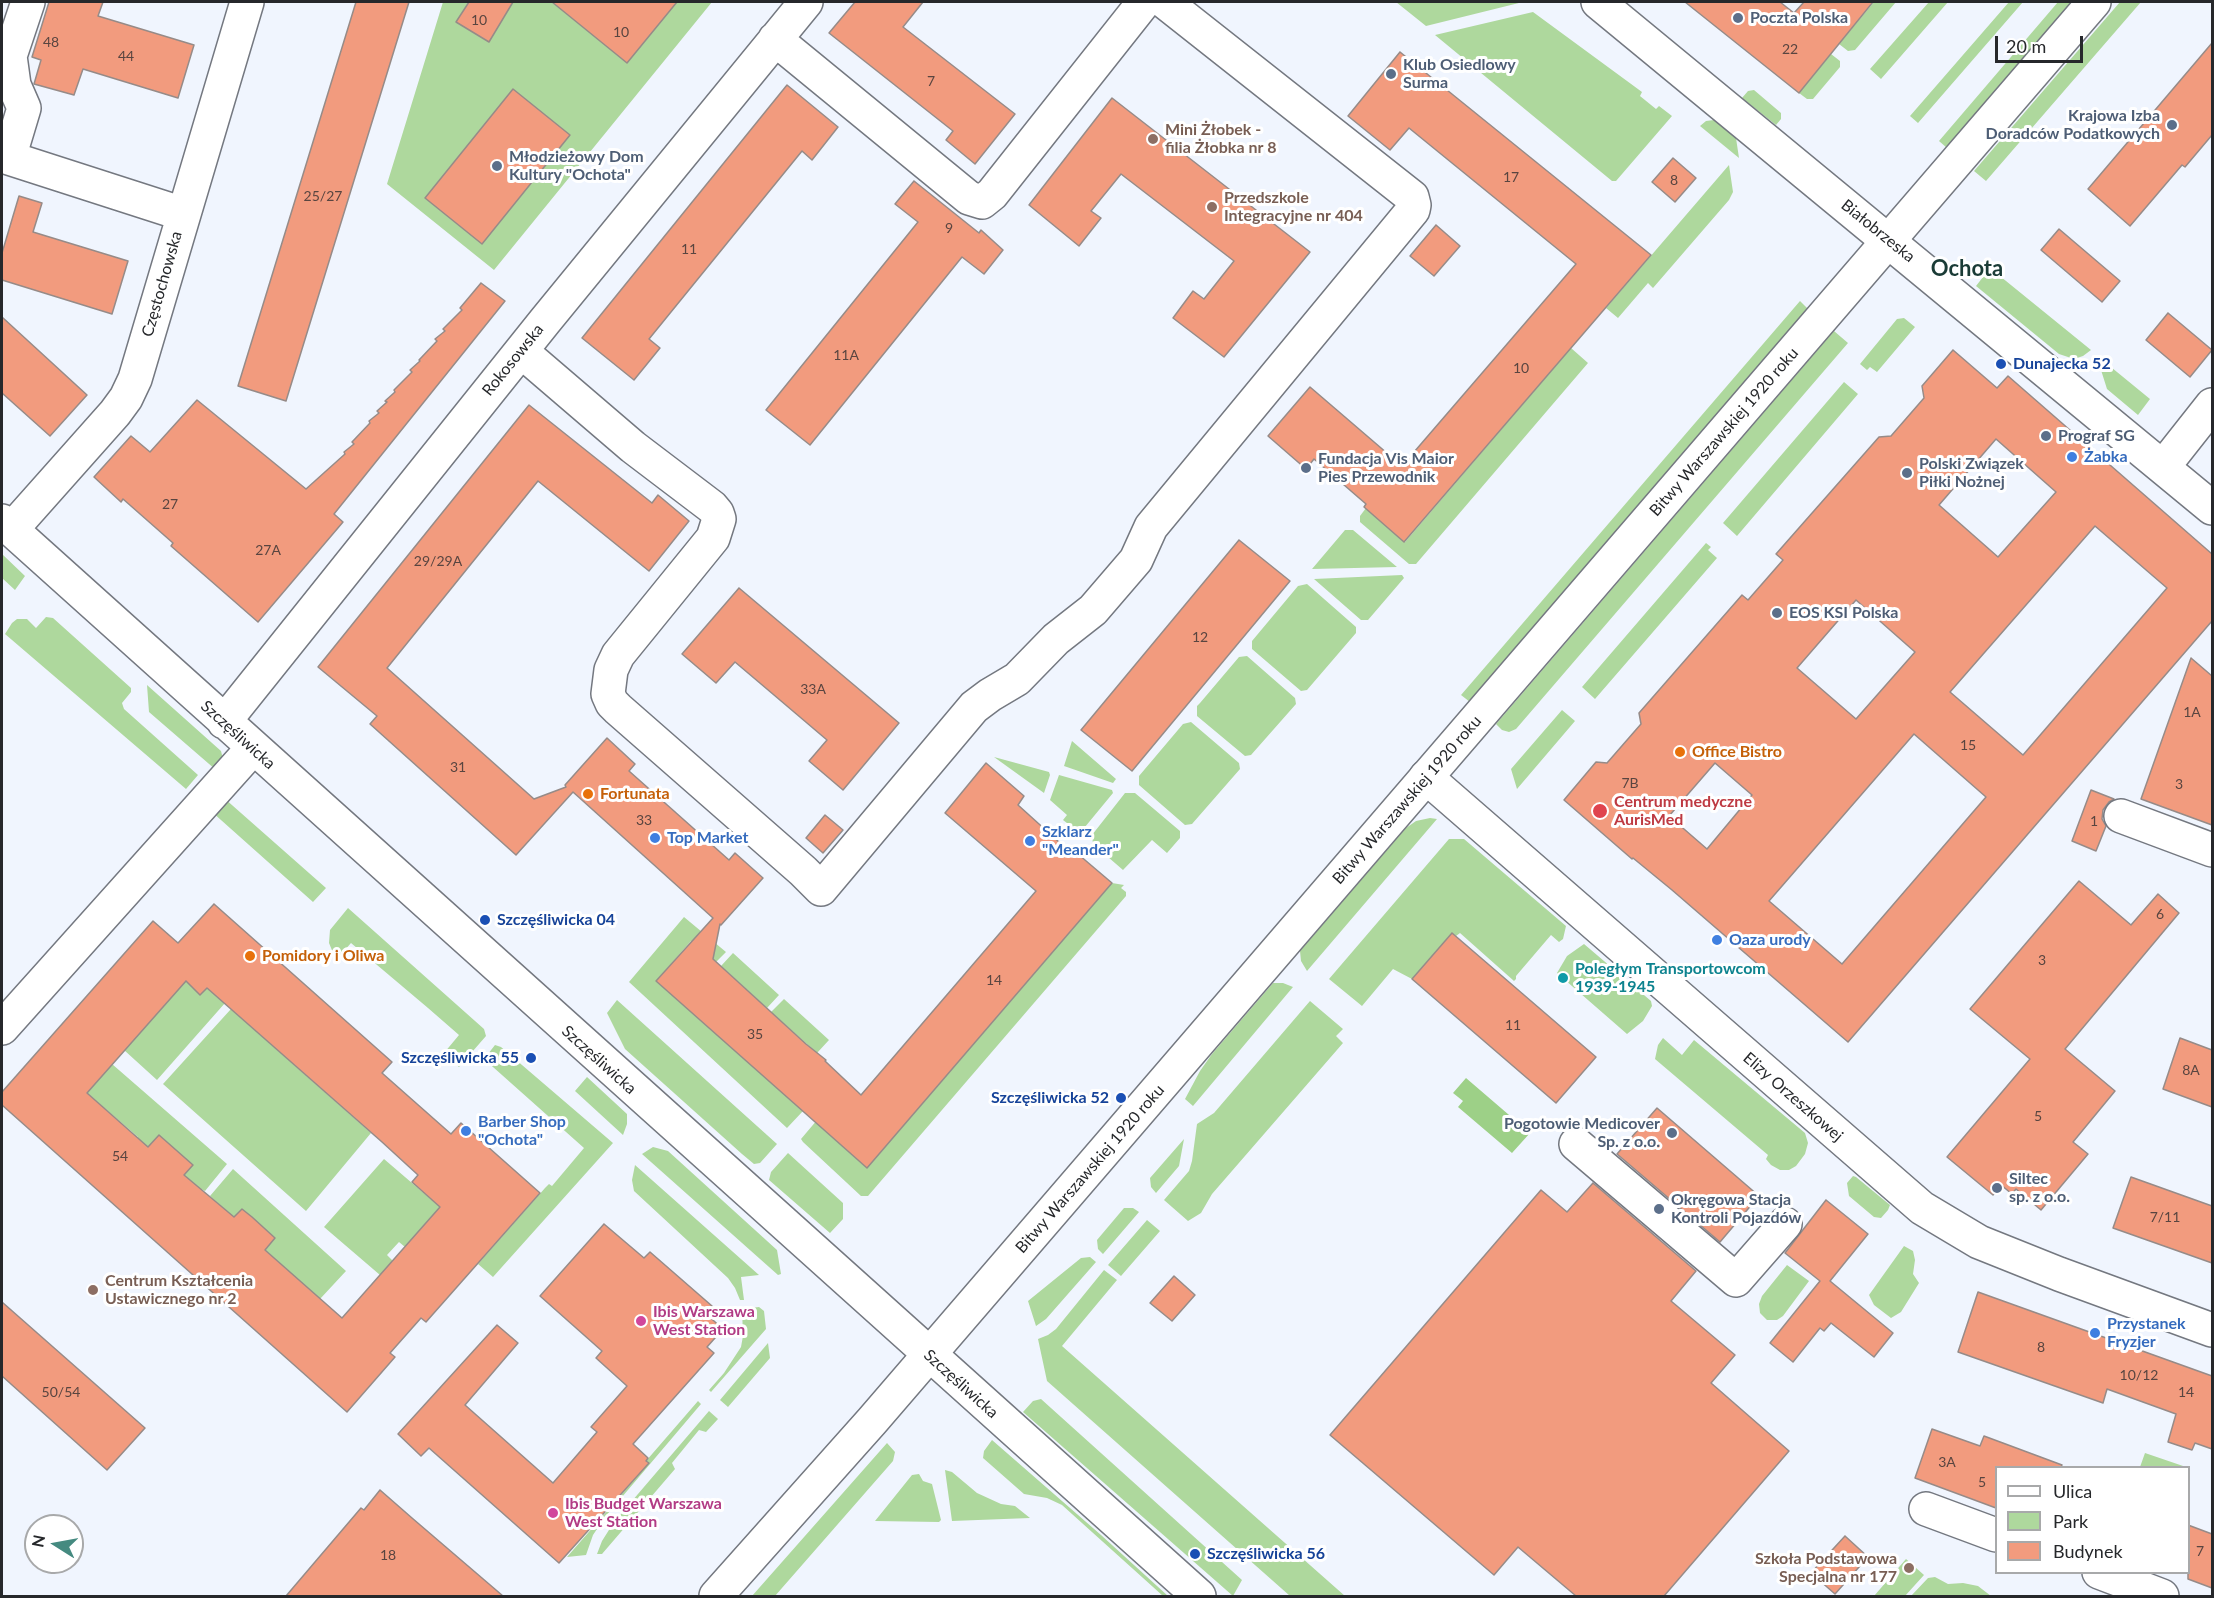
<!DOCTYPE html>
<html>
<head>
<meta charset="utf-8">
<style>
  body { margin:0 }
  #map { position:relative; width:2214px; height:1598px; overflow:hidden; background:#f0f5fe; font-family:Lato,sans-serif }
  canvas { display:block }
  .frame { position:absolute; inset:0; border:3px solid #26282b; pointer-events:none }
  .legend { position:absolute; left:1995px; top:1466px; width:195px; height:108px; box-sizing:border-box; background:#fff; border:2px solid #a8a9aa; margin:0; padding:8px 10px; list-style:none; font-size:18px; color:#26282b }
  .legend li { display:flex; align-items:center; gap:12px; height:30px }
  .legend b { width:30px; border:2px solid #a8a9aa }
  .north { position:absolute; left:24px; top:1514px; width:60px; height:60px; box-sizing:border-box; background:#fff; border:2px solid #a8a9aa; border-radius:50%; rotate:281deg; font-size:16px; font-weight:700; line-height:24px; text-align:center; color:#26282b }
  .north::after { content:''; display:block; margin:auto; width:21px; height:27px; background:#458a80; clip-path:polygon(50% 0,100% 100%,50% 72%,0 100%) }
  .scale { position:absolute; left:1995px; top:36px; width:88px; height:27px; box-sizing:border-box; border:3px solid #26282b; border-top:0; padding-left:8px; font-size:18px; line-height:21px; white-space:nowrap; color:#26282b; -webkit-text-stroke:4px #fff; paint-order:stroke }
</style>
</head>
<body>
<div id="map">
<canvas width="2214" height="1598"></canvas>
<div class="frame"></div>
<ul class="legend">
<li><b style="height:8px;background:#fff"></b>Ulica</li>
<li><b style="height:16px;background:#aed89d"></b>Park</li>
<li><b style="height:16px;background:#f29b7e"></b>Budynek</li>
</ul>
<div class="north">N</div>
<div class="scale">20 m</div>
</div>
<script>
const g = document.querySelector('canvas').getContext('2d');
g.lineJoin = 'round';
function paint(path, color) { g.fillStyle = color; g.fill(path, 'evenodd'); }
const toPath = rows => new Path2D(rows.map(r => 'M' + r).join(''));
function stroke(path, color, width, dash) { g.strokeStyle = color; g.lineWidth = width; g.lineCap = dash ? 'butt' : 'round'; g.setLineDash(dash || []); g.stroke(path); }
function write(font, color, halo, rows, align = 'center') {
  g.font = font + ' Lato,sans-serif'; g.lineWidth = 6; g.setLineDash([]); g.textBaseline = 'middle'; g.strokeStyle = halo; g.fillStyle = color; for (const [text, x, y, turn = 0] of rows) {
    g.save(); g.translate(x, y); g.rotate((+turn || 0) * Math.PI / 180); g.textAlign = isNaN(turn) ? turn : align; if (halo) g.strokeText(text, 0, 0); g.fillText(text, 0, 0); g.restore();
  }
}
paint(toPath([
  [443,2,712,2,494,270,387,184],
  [1396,2,1523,2,1426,26],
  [1874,2,1896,2,1855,50,1848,51,1839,44],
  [1929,2,1948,2,1881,79,1870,69],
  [2009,2,2023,2,1918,123,1910,116],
  [2058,2,2073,2,1947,148,1939,141],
  [2120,2,2141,2,1986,181,1974,171],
  [1533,12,1642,92,1640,96,1656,109,1659,106,1672,116,1616,181,1612,181,1435,35],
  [1831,54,1840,61,1840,67,1813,99,1807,99,1799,93],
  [1754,90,1781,113,1781,119,1776,125,1742,98,1748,91],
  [1714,120,1736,138,1739,158,1700,126,1706,121],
  [1729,165,1733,192,1729,200,1653,288,1648,283,1618,318,1606,308],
  [1990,268,2091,350,2083,356,2074,359,2059,354,1976,286],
  [1800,301,1808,309,1470,702,1461,695],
  [1904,318,1915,327,1877,372,1870,367,1867,370,1860,364,1897,319],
  [1834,331,1848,343,1516,729,1509,732,1502,730,1496,724],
  [1571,348,1588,363,1416,564,1409,564,1360,522,1360,516,1366,508,1405,542],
  [2106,363,2150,399,2138,415,2107,389,2101,370],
  [1844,382,1858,394,1737,536,1723,523],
  [1345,530,1353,530,1397,567,1312,569],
  [1706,543,1711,547,1708,550,1717,558,1595,699,1582,687],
  [2,554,25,576,15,590,2,578],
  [1402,575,1404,578,1368,620,1361,620,1314,579],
  [1307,584,1356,627,1356,633,1307,690,1301,691,1252,649,1252,641,1298,586],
  [46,617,53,618,131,688,131,692,122,703,124,709,198,775,186,789,5,634,12,623,17,619,27,619,36,628],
  [1247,656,1295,698,1296,704,1251,755,1245,756,1197,716,1197,706,1200,703,1239,657],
  [147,685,221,751,223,759,216,770,149,712],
  [1562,710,1575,721,1517,789,1511,769],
  [1191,722,1239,763,1240,769,1192,824,1185,825,1139,785,1139,776,1183,724],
  [1072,741,1116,779,1113,783,1064,766],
  [994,757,1049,772,1050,775,1044,793],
  [1059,775,1112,790,1113,793,1080,833,1063,820,1067,815,1050,800],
  [1125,793,1135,793,1180,831,1180,838,1167,853,1152,840,1123,870,1093,844,1092,835],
  [224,798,326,888,313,902,212,812],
  [1430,818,1437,819,1307,971,1301,961,1300,951,1406,828,1416,821],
  [1449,839,1464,839,1566,926,1563,939,1559,942,1551,935,1516,976,1516,979,1514,981,1460,933,1456,936,1452,933,1412,979,1393,969,1362,1006,1329,979],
  [1112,883,1124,885,1121,888,1126,892,1126,896,868,1196,861,1196,803,1142,801,1139,823,1113,819,1125,867,1168],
  [348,908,484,1029,486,1036,459,1067,444,1053,459,1035,428,1008,351,943,336,960,329,943,330,930],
  [684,917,726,952,716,962,691,941,656,981,803,1111,787,1128,629,982],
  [1584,944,1651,1001,1652,1006,1643,1021,1627,1034,1557,973,1567,956],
  [733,953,779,995,767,1008,721,966],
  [186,981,200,995,207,988,225,1003,157,1080,124,1050],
  [1273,983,1283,983,1293,987,1193,1106,1185,1099,1200,1071,1212,1054],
  [784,999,829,1040,817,1053,771,1012],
  [617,1000,777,1144,760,1163,754,1164,742,1154,625,1049,607,1013],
  [1310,1001,1343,1029,1336,1036,1343,1043,1212,1194,1201,1213,1188,1221,1164,1200,1189,1171,1192,1161,1197,1124,1214,1113],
  [231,1009,371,1133,306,1211,163,1084],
  [1663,1038,1682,1055,1694,1040,1805,1133,1808,1143,1805,1154,1796,1166,1789,1170,1780,1170,1771,1165,1766,1159,1768,1155,1655,1059,1658,1045],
  [495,1045,501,1047,613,1143,493,1277,478,1264,545,1188,549,1184,552,1186,584,1148,484,1059],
  [112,1064,227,1164,205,1191,201,1189,195,1196,182,1177,192,1165,163,1148,167,1142,159,1135,148,1147,146,1145,142,1149,134,1142,138,1137,87,1093],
  [587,1077,627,1114,627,1124,623,1135,575,1091],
  [1184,1139,1179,1166,1156,1193,1151,1187,1150,1178],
  [653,1147,668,1151,777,1250,781,1274,778,1275,642,1154],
  [788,1153,843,1203,843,1219,830,1233,769,1180,771,1172],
  [384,1159,440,1207,405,1247,399,1242,387,1255,394,1262,380,1275,324,1227],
  [635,1165,759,1275,741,1277,744,1300,740,1300,735,1288,728,1278,634,1191,632,1180],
  [233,1169,346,1271,320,1299,265,1250,275,1238,242,1209,231,1220,223,1208,210,1196],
  [1853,1176,1856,1177,1890,1205,1888,1210,1881,1218,1874,1217,1849,1196,1847,1183],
  [1124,1208,1133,1208,1139,1212,1103,1254,1098,1249,1097,1240],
  [1147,1220,1160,1231,1121,1276,1108,1265],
  [1904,1246,1913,1251,1915,1260,1913,1274,1919,1283,1901,1312,1891,1318,1874,1305,1869,1295],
  [1090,1257,1096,1262,1046,1319,1036,1326,1028,1301,1081,1258],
  [1787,1265,1809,1281,1783,1316,1777,1320,1767,1320,1760,1313,1759,1304,1762,1296],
  [1104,1270,1117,1280,1062,1346,1345,1596,1290,1596,1047,1381,1038,1339,1048,1335,1056,1329],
  [759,1307,764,1311,766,1329,711,1392,709,1390,724,1373,741,1347,743,1336,742,1309],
  [768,1343,770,1358,728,1407,720,1400],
  [1041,1399,1242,1580,1233,1596,1023,1412,1033,1401],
  [698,1401,701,1404,605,1517,593,1535,586,1555,567,1557,649,1463,646,1461],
  [709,1411,718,1419,706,1432,699,1430,672,1463,675,1469,602,1554,597,1554,602,1541,614,1522],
  [992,1440,1101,1535,1168,1596,1163,1596,1062,1505,1047,1498,1024,1494,983,1458,984,1451],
  [887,1443,895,1452,893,1461,775,1596,752,1596],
  [2145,1453,2186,1467,2140,1467],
  [945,1470,952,1472,977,1493,1001,1504,1015,1506,1030,1518,952,1521],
  [919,1474,923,1481,932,1484,941,1520,939,1522,875,1521,912,1475],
  [1906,1559,1924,1575,1905,1596,1874,1596],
  [1935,1577,1948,1584,1963,1583,1978,1586,1991,1596,1911,1596,1928,1578]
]), '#aed89d');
paint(toPath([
  [1466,1078,1530,1133,1512,1153,1458,1107,1463,1101,1453,1093]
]), '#9dd087');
const building = toPath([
  [49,2,103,2,98,16,194,45,178,98,83,69,74,95,34,84,41,60,32,57,49,2],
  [356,2,409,2,286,401,238,386,356,2],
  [469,2,513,2,489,42,456,22,469,2],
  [552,2,677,2,627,63,552,2],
  [855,2,923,2,903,27,1015,114,975,164,946,140,953,131,829,33,855,2],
  [1685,2,1780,2,1794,13,1804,2,1873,2,1799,93,1685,2],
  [2212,43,2212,135,2185,167,2182,165,2130,226,2088,189,2212,43],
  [1400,52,1651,255,1404,542,1364,507,1366,504,1314,459,1306,469,1268,436,1310,387,1402,466,1576,264,1409,128,1390,150,1348,116,1400,52],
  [787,85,838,127,812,160,802,151,649,339,660,348,634,380,582,338,787,85],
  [513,89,570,135,482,244,425,198,513,89],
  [1112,98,1310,252,1224,357,1173,318,1193,291,1204,299,1234,261,1121,174,1091,211,1101,218,1079,246,1029,205,1112,98],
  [1673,158,1696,178,1675,202,1652,182,1673,158],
  [914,181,979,233,981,230,1003,250,984,274,962,257,810,445,766,410,918,222,895,204,914,181],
  [19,196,42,203,33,232,128,261,112,314,2,280,2,253,19,196],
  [1436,225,1460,246,1434,276,1410,256,1436,225],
  [2059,229,2120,281,2102,302,2041,250,2059,229],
  [481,283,505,301,334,514,343,522,258,622,171,546,173,543,123,499,121,502,94,477,131,436,150,452,197,400,306,489,345,454,344,452,354,444,352,442,370,423,369,421,379,413,377,411,387,402,385,401,395,392,394,390,412,372,410,370,420,361,419,360,437,341,435,339,445,331,443,329,462,310,460,308,481,283],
  [2168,313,2212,350,2190,377,2146,340,2168,313],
  [2,317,87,395,50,436,2,393,2,317],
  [1953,350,1997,388,2008,376,2212,554,2212,621,1848,1042,1672,890,1633,858,1632,859,1564,800,1596,762,1607,763,1641,724,1639,713,1742,595,1748,600,1783,560,1776,554,1879,437,1891,436,1924,398,1922,386,1953,350],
  [1996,439,2056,492,1998,557,1939,505,1996,439],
  [2095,526,2167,588,2023,755,1950,692,2095,526],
  [1856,600,1915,652,1856,719,1797,668,1856,600],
  [1914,734,1986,797,1842,964,1769,901,1914,734],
  [1715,763,1752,795,1707,849,1669,816,1715,763],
  [529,405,652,503,658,495,689,521,649,571,538,481,387,668,534,799,566,787,565,785,607,738,635,764,629,771,729,860,735,853,763,878,721,925,720,924,713,959,806,1044,826,1060,825,1061,861,1095,1036,891,945,813,986,763,1024,796,1018,805,1070,852,1072,849,1112,883,867,1168,656,981,713,918,573,792,516,855,370,724,377,716,318,667,529,405],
  [1239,540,1290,581,1132,771,1081,730,1239,540],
  [739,588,899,723,843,790,809,761,827,740,774,695,735,662,716,683,682,654,739,588],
  [2191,658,2212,676,2212,825,2141,799,2191,658],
  [2091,790,2114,799,2109,802,2103,810,2102,819,2106,826,2096,851,2072,841,2091,790],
  [825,815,843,830,823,853,806,838,825,815],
  [2079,881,2131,925,2158,894,2179,913,2065,1049,2115,1091,2073,1142,2088,1154,2041,1210,2016,1189,2012,1194,2001,1185,1993,1195,1947,1157,2030,1059,1970,1009,2079,881],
  [214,904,392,1062,382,1073,451,1134,461,1123,540,1193,426,1322,421,1318,390,1353,395,1357,347,1412,2,1105,2,1092,153,921,178,943,214,904],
  [186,981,200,995,207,988,382,1142,418,1175,412,1182,440,1207,342,1318,265,1250,275,1238,252,1217,242,1209,234,1217,184,1175,193,1165,159,1135,148,1147,87,1093,186,981],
  [1452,933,1596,1057,1556,1103,1412,979,1452,933],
  [2180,1038,2212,1050,2212,1107,2163,1089,2180,1038],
  [1657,1108,1759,1196,1720,1242,1617,1154,1657,1108],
  [2131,1177,2212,1206,2212,1263,2113,1228,2131,1177],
  [1593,1183,1696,1271,1671,1301,1735,1355,1711,1383,1789,1451,1664,1596,1576,1596,1518,1547,1494,1575,1330,1435,1541,1190,1567,1212,1593,1183],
  [1826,1200,1868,1234,1830,1281,1893,1333,1874,1357,1831,1323,1824,1331,1820,1328,1793,1362,1770,1343,1820,1281,1785,1253,1826,1200],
  [604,1224,644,1258,650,1252,712,1306,705,1313,723,1329,707,1347,714,1353,633,1444,648,1458,646,1461,649,1463,559,1563,429,1448,421,1456,398,1434,497,1325,518,1343,465,1405,553,1483,597,1432,591,1427,627,1386,596,1358,602,1351,540,1296,604,1224],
  [1174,1276,1195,1295,1172,1321,1150,1303,1174,1276],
  [1978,1292,2212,1376,2212,1449,2195,1443,2192,1450,2168,1442,2176,1414,2107,1389,2103,1403,1958,1352,1978,1292],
  [2,1302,145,1428,107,1470,2,1376,2,1302],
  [1932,1429,1980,1446,1984,1436,2062,1465,2061,1467,1996,1467,1996,1508,1915,1478,1932,1429],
  [380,1490,412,1518,503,1596,286,1596,361,1508,364,1510,380,1490],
  [2188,1525,2212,1534,2212,1588,2188,1579,2188,1525],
  [1845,1536,1868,1557,1835,1594,1811,1573,1845,1536]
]);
paint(building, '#f29b7e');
stroke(building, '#968b88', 1.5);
const minor = toPath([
  [28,2,10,56,14,85,24,108,9,158,183,214],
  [1598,2,2212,508],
  [775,39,969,198,982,202,992,194,1144,2],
  [521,351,633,447,712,507,717,513,719,519,713,538,618,655,611,670,608,694,612,703,618,709,803,871,821,889,974,707,990,695,1017,679,1056,639,1093,610,1136,560,1151,527,1413,210,1414,205,1412,197,1165,2],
  [2163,467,2212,405],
  [2,521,1199,1596],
  [11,530,115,413,126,398,135,379,247,2],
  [224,722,545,321,806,2],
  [1426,777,1922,1208,1979,1242,2059,1274,2212,1330],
  [2121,816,2212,850],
  [2,1028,253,748],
  [1576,1144,1736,1280,1785,1224],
  [1926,1509,1996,1535],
  [2099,1572,2162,1596]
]);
const major = toPath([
  [716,1596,872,1421,2094,2]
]);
stroke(minor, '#747880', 36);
stroke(major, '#747880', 36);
stroke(minor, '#fff', 33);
stroke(major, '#fff', 33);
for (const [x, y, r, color] of [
  [1738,18,6,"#5c6f8a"],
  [1391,74,6,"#5c6f8a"],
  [2172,125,6,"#5c6f8a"],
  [1153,139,6,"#8d6e63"],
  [497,166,6,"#5c6f8a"],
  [1212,207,6,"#8d6e63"],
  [2001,364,6,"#1a4fb4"],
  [2046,436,6,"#5c6f8a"],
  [2072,457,6,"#3f7fe0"],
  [1306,468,6,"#5c6f8a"],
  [1907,473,6,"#5c6f8a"],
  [1777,613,6,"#5c6f8a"],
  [1680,752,6,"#e8710a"],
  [588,794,6,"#e8710a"],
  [1600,811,8,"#e0444e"],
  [655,838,6,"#3f7fe0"],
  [1030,841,6,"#3f7fe0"],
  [485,920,6,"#1a4fb4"],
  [1717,940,6,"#3f7fe0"],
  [250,956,6,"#e8710a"],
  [1563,978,6,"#0f9aa8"],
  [531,1058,6,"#1a4fb4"],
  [1121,1098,6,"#1a4fb4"],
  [466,1131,6,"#3f7fe0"],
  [1672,1133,6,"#5c6f8a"],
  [1997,1188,6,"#5c6f8a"],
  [1659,1209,6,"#5c6f8a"],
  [93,1290,6,"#8d6e63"],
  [641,1321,6,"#d1479c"],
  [2095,1333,6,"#3f7fe0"],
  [553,1513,6,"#d1479c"],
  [1195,1554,6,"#1a4fb4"],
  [1909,1568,6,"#8d6e63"]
]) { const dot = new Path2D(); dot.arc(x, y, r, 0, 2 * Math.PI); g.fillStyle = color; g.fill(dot); stroke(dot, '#fff', 2); }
write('14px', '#594540', null, [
  ["10",479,20],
  ["10",621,32],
  ["48",51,42],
  ["22",1790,49],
  ["44",126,56],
  ["7",931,81],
  ["17",1511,177],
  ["8",1674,180],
  ["25/27",323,196],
  ["9",949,228],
  ["11",689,249],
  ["11A",846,355],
  ["10",1521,368],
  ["27",170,504],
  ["27A",268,550],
  ["29/29A",438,561],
  ["12",1200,637],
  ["33A",813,689],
  ["1A",2192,712],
  ["15",1968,745],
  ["31",458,767],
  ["7B",1630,783],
  ["3",2179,784],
  ["33",644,820],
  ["1",2094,821],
  ["6",2160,914],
  ["3",2042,960],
  ["14",994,980],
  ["11",1513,1025],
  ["35",755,1034],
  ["8A",2191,1070],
  ["5",2038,1116],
  ["54",120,1156],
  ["7/11",2165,1217],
  ["8",2041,1347],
  ["10/12",2139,1375],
  ["50/54",61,1392],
  ["14",2186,1392],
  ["3A",1947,1462],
  ["5",1982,1482],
  ["7",2200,1551],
  ["18",388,1555]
]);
write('bold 16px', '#4e5e75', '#fff', [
  ["Poczta Polska",1750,18],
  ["Klub Osiedlowy",1403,65],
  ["Surma",1403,83],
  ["Krajowa Izba",2160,116,"right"],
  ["Doradców Podatkowych",2160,134,"right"],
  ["Młodzieżowy Dom",509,157],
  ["Kultury \"Ochota\"",509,175],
  ["Prograf SG",2058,436],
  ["Fundacja Vis Maior",1318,459],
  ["Pies Przewodnik",1318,477],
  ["Polski Związek",1919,464],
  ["Piłki Nożnej",1919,482],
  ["EOS KSI Polska",1789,613],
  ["Pogotowie Medicover",1660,1124,"right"],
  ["Sp. z o.o.",1660,1142,"right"],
  ["Siltec",2009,1179],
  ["sp. z o.o.",2009,1197],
  ["Okręgowa Stacja",1671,1200],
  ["Kontroli Pojazdów",1671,1218]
], 'left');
write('bold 16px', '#785e54', '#fff', [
  ["Mini Żłobek -",1165,130],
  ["filia Żłobka nr 8",1165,148],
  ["Przedszkole",1224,198],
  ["Integracyjne nr 404",1224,216],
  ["Centrum Kształcenia",105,1281],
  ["Ustawicznego nr 2",105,1299],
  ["Szkoła Podstawowa",1897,1559,"right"],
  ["Specjalna nr 177",1897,1577,"right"]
], 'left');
write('16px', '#26282b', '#fff', [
  ["Białobrzeska",1878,231,39],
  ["Częstochowska",162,284,-74],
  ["Rokosowska",513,360,-51],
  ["Bitwy Warszawskiej 1920 roku",1724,432,-49],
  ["Szczęśliwicka",238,735,42],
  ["Bitwy Warszawskiej 1920 roku",1407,800,-49],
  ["Szczęśliwicka",599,1060,42],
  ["Elizy Orzeszkowej",1793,1097,41],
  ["Bitwy Warszawskiej 1920 roku",1090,1169,-49],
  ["Szczęśliwicka",961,1384,42]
]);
write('bold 16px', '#164399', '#fff', [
  ["Dunajecka 52",2013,364],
  ["Szczęśliwicka 04",497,920],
  ["Szczęśliwicka 55",519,1058,"right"],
  ["Szczęśliwicka 52",1109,1098,"right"],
  ["Szczęśliwicka 56",1207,1554]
], 'left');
write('bold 16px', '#366cbe', '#fff', [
  ["Żabka",2084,457],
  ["Szklarz",1042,832],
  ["\"Meander\"",1042,850],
  ["Top Market",667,838],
  ["Oaza urody",1729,940],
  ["Barber Shop",478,1122],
  ["\"Ochota\"",478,1140],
  ["Przystanek",2107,1324],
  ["Fryzjer",2107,1342]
], 'left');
write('bold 16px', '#c56008', '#fff', [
  ["Office Bistro",1692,752],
  ["Fortunata",600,794],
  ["Pomidory i Oliwa",262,956]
], 'left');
write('bold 16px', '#be3a42', '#fff', [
  ["Centrum medyczne",1614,802],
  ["AurisMed",1614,820]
], 'left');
write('bold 16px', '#0d838f', '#fff', [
  ["Poległym Transportowcom",1575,969],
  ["1939-1945",1575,987]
], 'left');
write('bold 16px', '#b23c85', '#fff', [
  ["Ibis Warszawa",653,1312],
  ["West Station",653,1330],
  ["Ibis Budget Warszawa",565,1504],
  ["West Station",565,1522]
], 'left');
write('bold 22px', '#1a3b36', '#fff', [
  ["Ochota",1967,269]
]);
</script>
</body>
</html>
